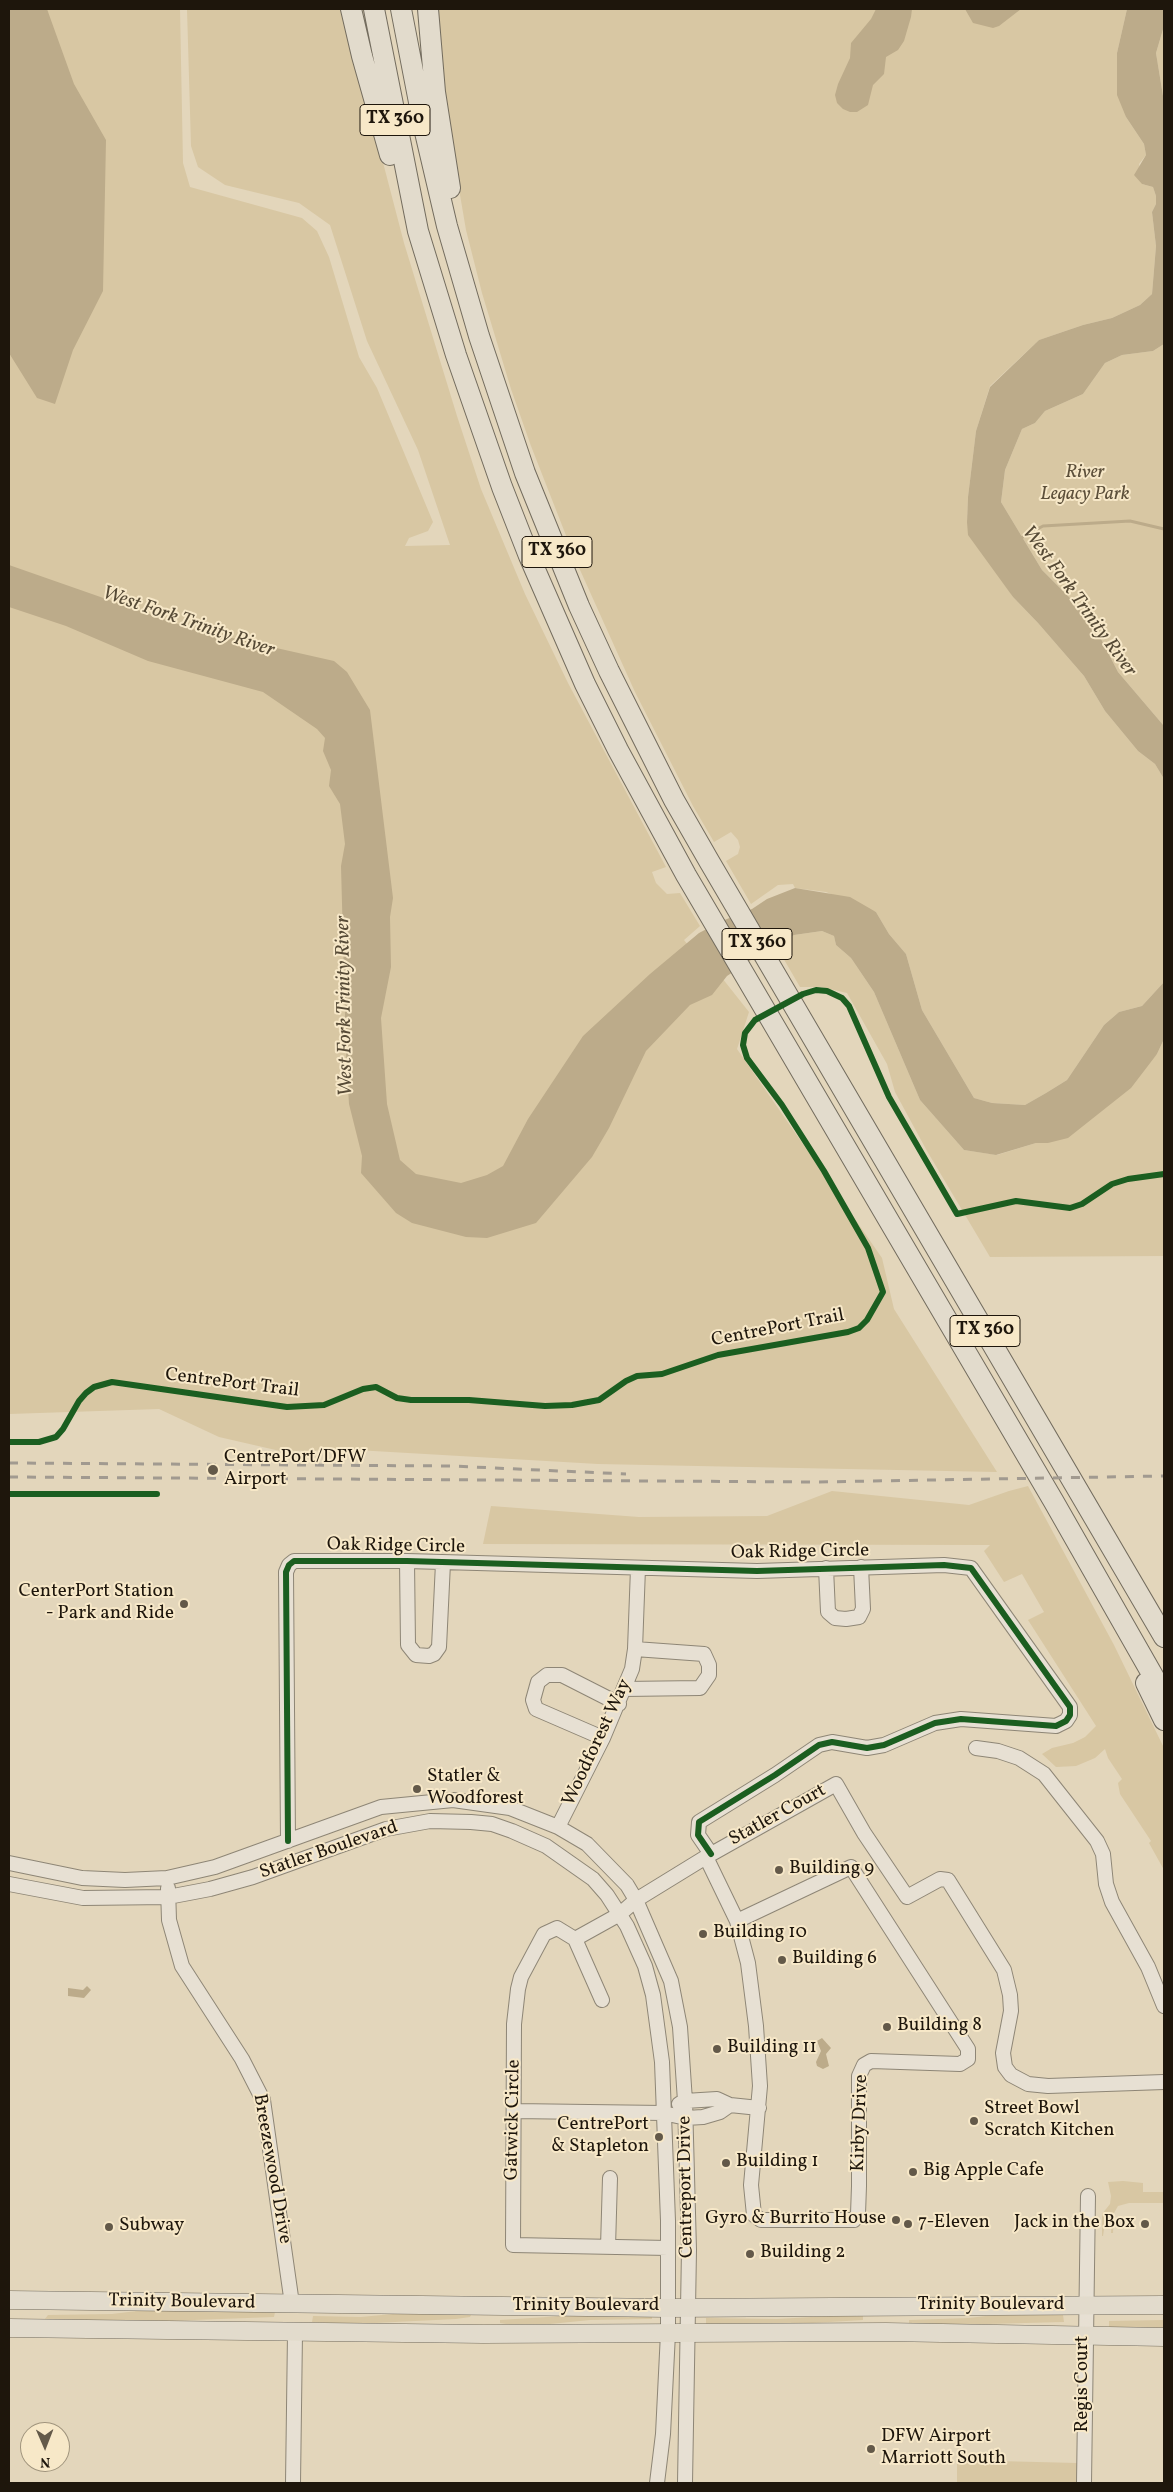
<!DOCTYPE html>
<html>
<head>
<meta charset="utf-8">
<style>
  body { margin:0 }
  #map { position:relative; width:1173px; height:2492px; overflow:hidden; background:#e3d6bb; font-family:Vollkorn,serif }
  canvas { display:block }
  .frame { position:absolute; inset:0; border:10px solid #1e160c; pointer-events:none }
  .north { position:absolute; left:20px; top:2422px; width:50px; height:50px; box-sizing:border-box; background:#f7e8c8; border:1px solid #a0947d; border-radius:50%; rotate:179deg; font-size:14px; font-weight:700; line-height:20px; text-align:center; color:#1e160c }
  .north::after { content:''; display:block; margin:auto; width:18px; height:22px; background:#635949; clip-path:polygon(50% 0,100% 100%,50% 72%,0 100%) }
</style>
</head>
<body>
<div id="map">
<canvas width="1173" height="2492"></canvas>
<div class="frame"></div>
<div class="north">N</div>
</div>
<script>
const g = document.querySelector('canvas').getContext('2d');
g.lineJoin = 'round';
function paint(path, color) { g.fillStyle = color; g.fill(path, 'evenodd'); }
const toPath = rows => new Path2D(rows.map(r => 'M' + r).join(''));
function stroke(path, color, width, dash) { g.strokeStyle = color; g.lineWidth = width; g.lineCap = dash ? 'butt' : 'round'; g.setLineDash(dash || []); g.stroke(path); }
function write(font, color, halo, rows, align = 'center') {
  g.font = font + ' Vollkorn,serif'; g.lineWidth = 4; g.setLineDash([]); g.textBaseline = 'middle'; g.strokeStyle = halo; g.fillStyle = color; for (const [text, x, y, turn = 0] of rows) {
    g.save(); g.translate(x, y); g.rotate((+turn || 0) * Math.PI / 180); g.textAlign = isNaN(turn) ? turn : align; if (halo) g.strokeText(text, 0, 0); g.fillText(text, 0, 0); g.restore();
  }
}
paint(toPath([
  [9,9,180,9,183,163,190,187,302,218,317,231,329,257,359,357,377,388,433,522,428,531,409,538,405,546,450,545,418,450,367,341,330,225,299,203,225,185,198,167,191,146,187,9,343,9,404,243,457,416,481,489,525,594,568,683,666,867,652,872,656,883,667,894,680,893,700,926,684,940,692,950,707,959,749,1012,737,1049,882,1258,894,1309,997,1472,598,1464,356,1450,280,1451,219,1437,159,1409,9,1414],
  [436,9,1127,9,1117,53,1126,117,1144,144,1146,155,1139,164,1142,184,1153,187,1156,196,1156,204,1152,212,1156,246,1152,294,1140,305,1112,318,1083,325,1039,340,990,386,976,431,968,497,967,522,1013,597,1038,623,1084,676,1105,711,1138,751,1155,764,1164,779,1164,982,1142,1006,1119,1012,1104,1025,1067,1080,1046,1093,1025,1105,992,1103,974,1098,922,1010,906,954,889,934,876,912,826,892,795,888,793,884,778,885,751,904,726,861,738,854,740,847,738,840,731,832,714,842,693,806,635,692,576,561,531,446,511,389,482,293,466,230,451,142],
  [1164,26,1164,102,1156,53],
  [1164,344,1164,726,1118,672,1100,637,1072,600,1042,570,1001,502,1005,470,1022,429,1035,423,1045,411,1083,394,1105,363,1122,355,1153,351],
  [822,931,834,936,836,945,851,958,874,992,920,1100,964,1150,997,1155,1036,1143,1048,1143,1157,1054,1164,1039,1164,1256,990,1257,927,1151,895,1092,887,1064,847,993,821,987,800,987,775,944,794,935],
  [1028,1486,1114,1645,1164,1748,1164,1870,1149,1843,1151,1841,1120,1794,1118,1783,1122,1779,1108,1758,1105,1749,1095,1758,1076,1766,1056,1767,1042,1754,1052,1748,1073,1743,1085,1737,1096,1726,1028,1620,1044,1612,1022,1574,1004,1582,984,1551,990,1545,483,1544,491,1506,639,1517,767,1516,832,1491,969,1505,1009,1491],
  [1123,2181,1143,2183,1143,2192,1164,2192,1164,2203,1129,2203,1118,2206,1114,2213,1113,2233,1111,2233,1112,2217,1106,2216,1103,2236,1102,2236,1102,2214,1110,2204,1111,2196,1108,2182],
  [145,2310,193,2310,275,2312,274,2317,140,2322,45,2319,48,2315,112,2314],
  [414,2312,469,2312,471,2315,470,2317,456,2319,354,2324,312,2322,313,2316,361,2317],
  [610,2313,652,2314,652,2319,590,2320,550,2324,506,2324,500,2323,500,2320],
  [863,2314,863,2320,779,2325,706,2325,706,2318,777,2319],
  [994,2315,1063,2315,1064,2322,909,2326,909,2320,969,2318],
  [1164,2320,1164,2328,1109,2328,1109,2321],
  [957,2460,1077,2463,1077,2483,957,2483]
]), '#d8c7a3');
paint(toPath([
  [9,9,47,9,74,84,106,140,103,291,73,350,55,404,37,398,9,353],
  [876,9,912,9,911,17,904,41,898,50,886,57,884,74,873,85,868,105,857,112,850,112,843,109,837,103,835,95,838,84,850,58,851,43,871,19],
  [965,9,1021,9,999,26,993,28,973,23],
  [1127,9,1164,9,1164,26,1156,53,1164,102,1164,344,1153,351,1122,355,1105,363,1083,394,1045,411,1035,423,1022,429,1005,470,1001,502,1042,570,1072,600,1100,637,1118,672,1164,726,1164,779,1155,764,1138,751,1105,711,1084,676,1038,623,1013,597,968,535,967,522,968,497,976,431,990,387,1039,340,1083,325,1112,318,1140,305,1152,294,1156,246,1152,212,1156,204,1156,196,1153,187,1142,184,1134,175,1146,155,1144,144,1126,117,1117,95,1117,53],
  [9,565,192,629,334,661,347,672,370,710,393,898,390,917,391,967,381,1018,387,1104,400,1160,416,1174,461,1183,487,1175,503,1166,528,1119,583,1036,650,974,699,933,722,921,752,909,767,899,795,888,850,897,876,912,889,934,906,954,922,1010,974,1098,992,1103,1025,1105,1046,1093,1067,1080,1104,1025,1119,1012,1142,1006,1164,982,1164,1039,1157,1054,1131,1088,1068,1138,1048,1143,1036,1143,996,1155,964,1150,920,1100,874,992,851,958,836,945,834,936,822,931,794,935,775,944,727,976,712,995,690,1005,646,1051,609,1128,592,1157,536,1223,487,1238,466,1237,412,1223,396,1213,361,1173,362,1156,349,1104,346,1053,341,866,345,844,340,804,329,786,331,770,323,751,325,738,317,729,263,692,148,661,66,626,9,607],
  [87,1986,91,1990,84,1998,68,1996,68,1988,83,1990],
  [822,2038,831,2048,826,2054,829,2066,823,2069,817,2066,816,2062,821,2051,817,2041]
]), '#bcab8a');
stroke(toPath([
  [1021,538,1043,526,1130,521,1164,529]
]), '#bcab8a', 3);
const minor = toPath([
  [407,1561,408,1645,416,1655,429,1656,434,1654,439,1647,443,1563],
  [826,1568,828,1612,835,1618,846,1619,859,1617,863,1609,861,1567],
  [624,1689,700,1688,709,1675,709,1665,704,1654,635,1649],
  [603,1738,536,1709,533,1700,538,1682,547,1675,562,1675,619,1704],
  [976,1748,998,1751,1019,1758,1044,1774,1097,1841,1103,1854,1106,1884,1112,1902,1148,1967,1164,2006],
  [558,1827,603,1738,632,1669,635,1649,638,1568],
  [288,1841,286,1572,289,1565,294,1561,407,1561,757,1571,944,1565,971,1568,1070,1707,1070,1715,1066,1721,1056,1726,961,1719,935,1723,884,1745,867,1748,832,1742,819,1745,775,1775,699,1822,698,1835,711,1854],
  [706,1857,737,1921,851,1867,968,2049,968,2059,960,2064,871,2061,864,2065,859,2076,859,2186,858,2214,854,2220,761,2220,754,2215,751,2185,760,2086,756,2026,748,1963,737,1921],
  [9,1863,82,1878,125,1880,167,1878,215,1867,381,1807,453,1800,510,1808,558,1827,587,1844,627,1885,636,1900,671,1981,680,2027,685,2101,689,2250,685,2483],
  [9,1884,83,1898,168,1897,210,1889,253,1877,386,1829,430,1821,471,1822,492,1824,512,1831,546,1846,593,1879,607,1895,627,1926,645,1966,653,1995,662,2062,668,2221,668,2333,663,2434,657,2483],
  [168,1888,169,1920,182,1966,242,2059,263,2100,292,2304],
  [575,1939,620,1914,636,1900,706,1857,836,1784,864,1833,907,1897,940,1879,948,1880,1004,1970,1010,1995,1011,2011,1003,2053,1005,2067,1011,2075,1028,2084,1048,2086,1164,2082],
  [575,1939,557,1928,544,1934,521,1977,518,1989,514,2024,513,2245,668,2248],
  [575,1939,602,2000],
  [679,2104,685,2101,717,2099,730,2105,759,2108],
  [514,2111,663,2113,686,2118,703,2117,720,2112,730,2105],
  [608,2247,610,2178],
  [293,2483,295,2333],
  [1084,2483,1088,2196]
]);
const major = toPath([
  [9,2300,668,2308,1164,2305],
  [9,2328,483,2334,886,2332,1164,2337]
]);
const highway = toPath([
  [351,9,362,56,390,155],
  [374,9,418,231,456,355,502,487,529,556,585,684,618,750,686,875,1054,1502,1164,1695],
  [401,9,424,128,447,226,479,336,525,473,579,606,609,671,674,800,709,861,1164,1637],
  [428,9,435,92,450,188],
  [1146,1683,1164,1720]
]);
stroke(minor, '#8e8676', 16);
stroke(major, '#736c5e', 19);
stroke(highway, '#736c5e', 22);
stroke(minor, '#e7e0d3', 14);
stroke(major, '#e2dbcc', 18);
stroke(highway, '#e2dbcc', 20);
stroke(toPath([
  [9,1463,451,1466,626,1474],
  [9,1477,816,1482,1164,1476]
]), '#a19a90', 3, [9, 9]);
stroke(toPath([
  [9,1442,39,1442,56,1437,63,1429,79,1401,86,1393,94,1387,112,1382,287,1407,324,1405,363,1389,376,1387,397,1398,411,1400,469,1400,545,1406,572,1405,599,1400,626,1381,637,1376,662,1374,718,1355,848,1332,859,1328,867,1320,883,1292,868,1248,824,1171,782,1105,747,1058,743,1045,745,1033,755,1020,803,994,816,990,827,991,842,998,849,1006,889,1097,957,1214,1016,1201,1070,1208,1082,1204,1112,1184,1128,1179,1164,1174],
  [9,1494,157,1494],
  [288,1841,286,1572,289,1565,294,1561,407,1561,757,1571,944,1565,971,1568,1070,1707,1070,1715,1066,1721,1056,1726,961,1719,935,1723,884,1745,867,1748,832,1742,819,1745,775,1775,699,1822,698,1835,711,1854]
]), '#1b5e20', 6);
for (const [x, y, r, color] of [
  [213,1470,6,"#635949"],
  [184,1604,5,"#635949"],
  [417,1789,5,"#635949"],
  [779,1870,5,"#635949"],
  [703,1934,5,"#635949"],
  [782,1960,5,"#635949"],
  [887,2027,5,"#635949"],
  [717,2049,5,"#635949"],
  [974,2121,5,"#635949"],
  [659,2137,5,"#635949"],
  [726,2163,5,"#635949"],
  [913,2172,5,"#635949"],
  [896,2220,5,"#635949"],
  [908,2224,5,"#635949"],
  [1145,2224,5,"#635949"],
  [109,2227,5,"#635949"],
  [750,2254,5,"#635949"],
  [871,2449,5,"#635949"]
]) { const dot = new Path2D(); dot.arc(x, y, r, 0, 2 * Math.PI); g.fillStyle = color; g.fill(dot); stroke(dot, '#f7e8c8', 2); }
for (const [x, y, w] of [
  [395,120,70],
  [557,552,70],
  [757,944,70],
  [985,1331,70]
]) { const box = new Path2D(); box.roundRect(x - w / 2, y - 15.5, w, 31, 4); g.fillStyle = '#f7e8c8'; g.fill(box); stroke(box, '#1e160c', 1); }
write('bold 18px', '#1e160c', null, [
  ["TX 360",395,120],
  ["TX 360",557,552],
  ["TX 360",757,944],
  ["TX 360",985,1331]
]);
write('italic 19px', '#5c4f3a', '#f7e8c8', [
  ["River",1085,474],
  ["Legacy Park",1085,496]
]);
write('19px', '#1e160c', '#f7e8c8', [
  ["CentrePort Trail",778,1329,-11],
  ["CentrePort Trail",232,1384,7],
  ["Oak Ridge Circle",396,1547,1],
  ["Oak Ridge Circle",800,1553,-1],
  ["Woodforest Way",598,1743,-65],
  ["Statler Court",778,1816,-29],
  ["Statler Boulevard",329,1851,-19],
  ["Gatwick Circle",514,2120,-89],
  ["Kirby Drive",861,2123,-88],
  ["Breezewood Drive",271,2169,80],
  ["Centreport Drive",687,2187,-91],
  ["Trinity Boulevard",182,2303,1],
  ["Trinity Boulevard",991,2306],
  ["Trinity Boulevard",586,2307],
  ["Regis Court",1084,2384,-90]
]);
write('19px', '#1e160c', '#f7e8c8', [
  ["CentrePort/DFW",224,1459],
  ["Airport",224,1481],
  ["CenterPort Station",174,1593,"right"],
  ["- Park and Ride",174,1615,"right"],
  ["Statler &",427,1778],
  ["Woodforest",427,1800],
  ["Building 9",789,1870],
  ["Building 10",713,1934],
  ["Building 6",792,1960],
  ["Building 8",897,2027],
  ["Building 11",727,2049],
  ["Street Bowl",984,2110],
  ["Scratch Kitchen",984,2132],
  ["CentrePort",649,2126,"right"],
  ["& Stapleton",649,2148,"right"],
  ["Building 1",736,2163],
  ["Big Apple Cafe",923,2172],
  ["Gyro & Burrito House",886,2220,"right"],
  ["7-Eleven",918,2224],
  ["Jack in the Box",1135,2224,"right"],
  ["Subway",119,2227],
  ["Building 2",760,2254],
  ["DFW Airport",881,2438],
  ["Marriott South",881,2460]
], 'left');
write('italic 20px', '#564a36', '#f7e8c8', [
  ["West Fork Trinity River",1078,602,54],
  ["West Fork Trinity River",188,623,19],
  ["West Fork Trinity River",346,1006,-91]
]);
</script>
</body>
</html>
